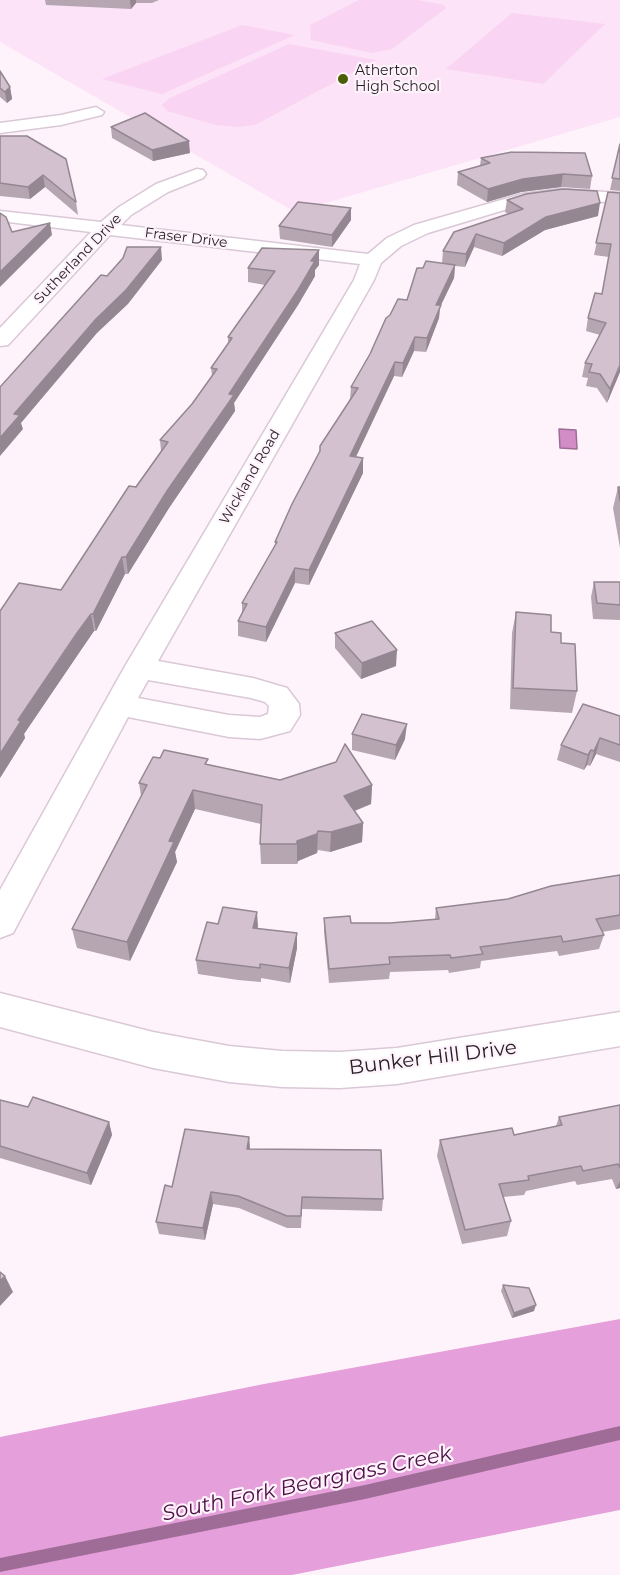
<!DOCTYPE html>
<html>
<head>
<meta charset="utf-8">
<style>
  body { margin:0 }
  canvas { display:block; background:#fef3fb }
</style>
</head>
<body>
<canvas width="620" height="1575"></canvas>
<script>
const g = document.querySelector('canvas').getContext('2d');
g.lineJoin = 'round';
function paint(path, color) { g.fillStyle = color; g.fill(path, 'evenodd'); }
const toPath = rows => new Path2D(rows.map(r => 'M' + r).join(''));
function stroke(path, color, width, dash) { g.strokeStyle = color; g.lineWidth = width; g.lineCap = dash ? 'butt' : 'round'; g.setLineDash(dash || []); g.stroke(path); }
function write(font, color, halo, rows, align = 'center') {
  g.font = font + ' Montserrat,sans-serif'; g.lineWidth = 4.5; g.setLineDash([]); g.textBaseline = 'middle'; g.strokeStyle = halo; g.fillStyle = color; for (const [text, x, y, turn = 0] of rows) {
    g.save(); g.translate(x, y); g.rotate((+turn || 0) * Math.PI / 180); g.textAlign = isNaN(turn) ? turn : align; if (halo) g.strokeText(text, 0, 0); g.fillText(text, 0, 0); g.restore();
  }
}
paint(toPath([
  [0,0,620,0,620,117,295,212,0,42]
]), '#fce3f7');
paint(toPath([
  [359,0,418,0,444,5,446,8,392,49,372,53,311,40,310,25],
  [512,13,605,24,543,84,446,69],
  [242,25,295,35,162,94,102,79],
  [289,44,376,60,255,125,238,127,216,125,167,111,162,105,170,98]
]), '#fad4f3');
paint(toPath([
  [620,1319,620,1510,292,1575,0,1575,0,1437,264,1384]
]), '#e59fda');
const water = toPath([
  [559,429,576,430,577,449,560,448,559,429]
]);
paint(water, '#d28dc7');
stroke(water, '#9e6c96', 1.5);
paint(toPath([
  [620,1426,620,1440,365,1499,0,1572,0,1558,365,1485,620,1426]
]), '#9e6c96');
const minor = toPath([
  [96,107,104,112,102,115,61,125,0,133,0,123,61,115,96,107],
  [197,169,203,170,206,174,203,178,168,192,131,215,121,225,368,254,387,238,414,225,522,194,561,189,620,193,620,203,561,199,524,204,428,233,401,246,381,263,374,280,158,661,253,678,287,688,299,704,300,715,290,731,260,739,229,737,128,717,13,933,0,938,0,890,124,668,354,280,360,264,110,235,8,345,0,346,0,328,91,232,0,221,0,211,101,222,119,207,156,184,197,169],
  [148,680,251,698,265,702,269,706,268,714,260,717,229,715,138,698,148,680],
  [0,993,153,1032,229,1046,282,1051,340,1052,397,1048,620,1012,620,1046,397,1084,340,1088,282,1087,229,1082,153,1068,0,1027,0,993]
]);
stroke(minor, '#dac8d6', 3);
paint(minor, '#fff');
paint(toPath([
  [45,0,159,0,152,3,136,3,131,9,46,5],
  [0,71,10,87,12,99,7,103,0,97],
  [111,127,190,153,153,161,112,138],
  [0,136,76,202,78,215,45,187,30,199,0,196],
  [620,144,620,191,610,190],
  [481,158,592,176,590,189,561,187,521,192,487,202,457,185,458,172,480,166],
  [608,192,620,372,607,403,597,388,586,386,588,378,582,377,585,363,600,335,586,331,588,318,602,294,609,257,594,255],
  [507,200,598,216,545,230,502,256,474,247,465,267,455,266,454,278,440,307,439,318,426,352,414,351,402,377,394,376,356,457,363,473,309,585,295,583,266,642,238,636,238,621,242,612,242,603,275,545,275,542,350,399,351,387,370,354,390,315,407,300,423,268,442,263,443,251,508,214,505,212],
  [351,208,351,220,332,247,280,239,279,226],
  [319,250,319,265,315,270,315,276,298,305,234,403,235,411,169,508,128,574,125,574,96,631,94,631,80,651,24,734,25,738,0,778,61,590,161,451,160,440,192,404,212,376,211,368,228,343,228,337,265,285,248,282,248,268],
  [618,487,620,487,620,548,613,508],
  [594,582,620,582,620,620,593,619,591,597],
  [516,612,551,632,561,643,577,691,572,713,510,709,512,633],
  [335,633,396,666,361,679,335,648],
  [620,716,620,762,596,754,590,766,587,765,584,770,557,760,561,745],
  [352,734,405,739,395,760,352,750],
  [208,765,280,780,372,785,371,804,355,811,363,823,362,842,330,852,318,850,317,853,298,861,297,864,261,864,260,844,261,824,195,809,175,852,177,862,130,961,77,948,72,929,141,796,139,783],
  [620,875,620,929,602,932,604,935,599,949,559,956,557,951,481,961,480,968,449,973,448,970,390,972,389,979,329,983,324,932,324,918,351,923,390,923,435,919,436,908,508,899],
  [218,924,258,926,257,928,297,948,290,983,261,978,261,982,238,980,198,974,196,960],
  [0,1100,28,1107,109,1122,112,1135,91,1185,0,1158],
  [620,1105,620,1188,616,1189,612,1179,577,1185,575,1181,526,1191,524,1195,503,1197,511,1221,507,1236,462,1244,437,1156,440,1140,514,1135,556,1126,559,1117],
  [249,1137,250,1149,383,1199,382,1211,302,1209,301,1228,287,1228,239,1208,213,1204,205,1240,159,1234,156,1222,172,1187],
  [503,1285,534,1311,512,1318,501,1291]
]), '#b5a6b2');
paint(toPath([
  [130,0,136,0,136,3,131,9],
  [10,87,12,99,7,103,5,92],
  [189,141,190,153,153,161,152,150],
  [563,174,561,187,521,192,487,202,488,189,523,179],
  [43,175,45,187,30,199,28,187],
  [600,203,598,216,545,230,502,256,504,243,546,217],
  [351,208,351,220,332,247,332,235],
  [50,223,52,235,0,287,0,272],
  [476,234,474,247,465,267,466,254],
  [161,247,162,260,128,304,97,333,21,423,23,429,0,456,0,438,14,414,96,319],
  [319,250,319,265,315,270,315,276,298,305,234,403,235,411,169,508,128,574,126,557,311,261],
  [455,265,454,278,440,307,439,318,426,352,427,338,436,305],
  [415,337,414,351,402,377,403,363],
  [395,362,394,376,349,471,350,456],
  [620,365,620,372,607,403,610,389],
  [363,458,363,473,309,585,309,570],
  [122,557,125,574,96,631,93,614],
  [295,568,295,583,266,642,266,627],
  [91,614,94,631,24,734,25,738,0,778,0,754,18,720],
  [397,650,396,666,361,679,362,663],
  [407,724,405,739,395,760,396,745],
  [600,738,596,754,590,766,594,751],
  [591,750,587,765,584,770,588,755],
  [372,785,371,804,343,815,344,796],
  [193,790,195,809,175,852,177,862,130,961,127,942,169,841],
  [363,823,362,842,330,852,331,832],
  [318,831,317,853,298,861,297,864,297,841],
  [257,912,258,926,254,942,253,928],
  [297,933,297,948,290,983,289,968],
  [109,1122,112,1135,91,1185,87,1173],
  [249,1137,250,1150,247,1149],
  [620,1181,620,1188,616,1189],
  [211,1192,213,1204,205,1240,203,1228],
  [5,1276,13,1292,0,1306,0,1281],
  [536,1305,534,1311,512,1318,514,1313]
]), '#948791');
const building = toPath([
  [0,71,10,87,5,92,0,88,0,71],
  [145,113,189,141,152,150,111,127,145,113],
  [0,136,27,136,66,159,76,202,43,175,28,187,0,183,0,136],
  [620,144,620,179,612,178,620,144],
  [512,152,585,153,592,176,563,174,523,179,488,189,458,172,490,163,481,158,512,152],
  [563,189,597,191,600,203,546,217,504,243,476,234,466,254,443,251,454,232,523,209,507,200,526,194,563,189],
  [608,192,620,193,620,365,610,389,600,374,589,372,592,364,585,363,606,323,588,318,595,293,602,294,611,244,596,243,608,192],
  [298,202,351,208,332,235,279,226,298,202],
  [0,213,6,217,12,232,50,223,0,272,0,213],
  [127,247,161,247,126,290,96,319,14,414,20,415,0,438,0,387,101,275,107,276,123,258,127,247],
  [262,248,319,250,311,261,315,261,298,290,229,394,234,395,167,491,126,557,122,557,93,614,91,614,77,633,18,720,21,721,0,754,0,611,19,583,61,590,129,486,136,487,168,442,160,440,192,404,217,369,211,368,232,338,228,337,275,271,248,268,262,248],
  [426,261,455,265,436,305,441,305,427,338,415,337,403,363,395,362,350,456,363,458,309,570,295,568,266,627,238,621,247,604,242,603,277,542,275,542,292,504,320,451,320,446,358,388,351,387,370,354,386,318,390,315,398,299,407,300,417,268,423,268,426,261],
  [618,487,620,487,620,501,618,487],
  [594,582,620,582,620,605,597,603,594,582],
  [516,612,551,615,551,632,561,633,561,643,575,644,577,691,513,688,516,612],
  [372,621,397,650,362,663,335,633,372,621],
  [583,704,620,716,620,745,600,738,594,751,591,750,588,755,561,745,583,704],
  [362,714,407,724,396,745,352,734,362,714],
  [345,744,372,785,344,796,363,823,331,832,318,831,317,834,297,841,297,844,260,844,262,805,193,790,169,841,174,842,127,942,72,929,147,785,139,783,153,757,160,758,164,750,208,759,205,764,280,780,336,762,345,744],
  [620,875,620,915,596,919,604,935,563,942,561,936,480,947,483,954,451,958,450,955,389,957,390,964,329,969,324,918,350,916,351,923,390,923,439,919,436,908,508,899,551,886,620,875],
  [223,907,257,912,253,928,297,933,289,968,260,964,260,968,196,960,207,922,218,924,223,907],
  [33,1097,109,1122,87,1173,0,1146,0,1100,28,1107,33,1097],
  [620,1105,620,1168,618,1164,583,1171,581,1166,528,1176,529,1180,499,1184,511,1221,465,1230,440,1140,512,1128,514,1135,562,1125,559,1117,620,1105],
  [185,1129,249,1137,247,1149,381,1150,383,1199,302,1197,301,1216,287,1216,238,1196,211,1192,203,1228,156,1222,165,1185,172,1187,185,1129],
  [0,1272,5,1276,0,1281,0,1272],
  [503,1285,529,1288,536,1305,514,1313,503,1285]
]);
paint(building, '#d3c1cf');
stroke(building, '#948791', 1.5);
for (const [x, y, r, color] of [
  [343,79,6,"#4b5e03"]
]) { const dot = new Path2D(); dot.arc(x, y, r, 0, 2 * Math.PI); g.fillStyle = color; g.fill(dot); stroke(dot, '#fef3fb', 2); }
write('14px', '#251f24', '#fef3fb', [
  ["Atherton",355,71],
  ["High School",355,87]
], 'left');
write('14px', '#251f24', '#fef3fb', [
  ["Fraser Drive",186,238,7],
  ["Sutherland Drive",78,259,-46],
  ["Wickland Road",250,477,-60]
]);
write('20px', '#251f24', '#fef3fb', [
  ["Bunker Hill Drive",433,1058,-7]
]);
write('italic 21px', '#4c0f46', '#fef3fb', [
  ["South Fork Beargrass Creek",307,1484,-12]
]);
</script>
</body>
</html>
